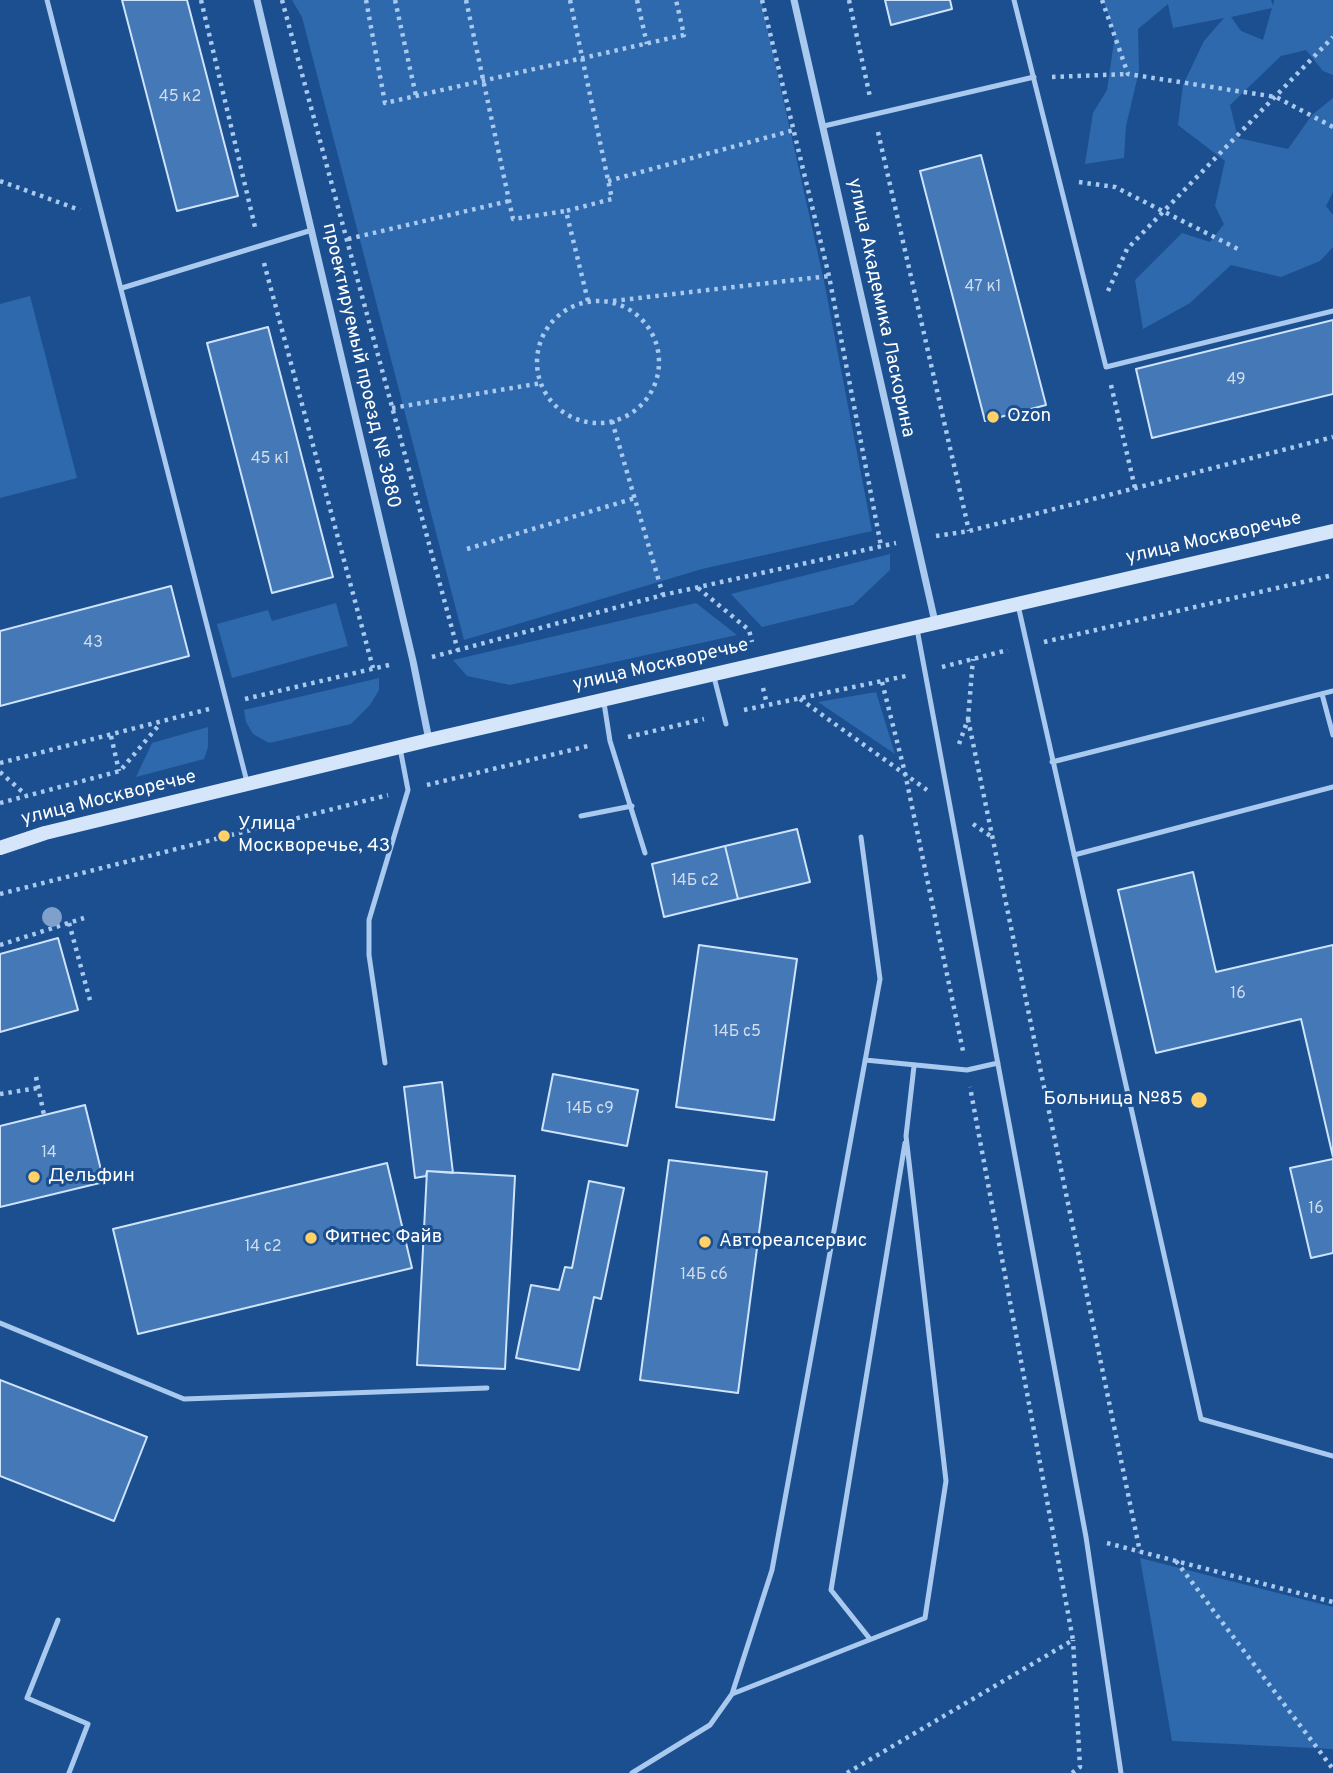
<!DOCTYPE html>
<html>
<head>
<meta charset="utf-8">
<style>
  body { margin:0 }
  canvas { display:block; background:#1b4f8f }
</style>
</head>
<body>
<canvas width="1333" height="1773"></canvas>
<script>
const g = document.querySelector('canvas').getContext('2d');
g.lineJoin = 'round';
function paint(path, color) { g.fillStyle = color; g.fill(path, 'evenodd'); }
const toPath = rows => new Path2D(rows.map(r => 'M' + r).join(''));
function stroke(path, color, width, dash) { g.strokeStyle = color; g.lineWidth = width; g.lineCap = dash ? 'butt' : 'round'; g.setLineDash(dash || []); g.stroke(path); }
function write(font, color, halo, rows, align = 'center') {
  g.font = font + ' Overpass,sans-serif'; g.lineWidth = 6; g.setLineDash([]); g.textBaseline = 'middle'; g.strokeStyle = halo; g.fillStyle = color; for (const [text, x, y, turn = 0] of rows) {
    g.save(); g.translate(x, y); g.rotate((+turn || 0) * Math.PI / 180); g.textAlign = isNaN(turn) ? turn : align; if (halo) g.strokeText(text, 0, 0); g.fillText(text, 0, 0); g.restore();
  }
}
paint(toPath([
  [292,0,761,0,824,281,872,531,702,569,464,640,302,17],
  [1103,0,1271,0,1273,6,1274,0,1333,0,1333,75,1323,71,1306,50,1281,56,1230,105,1238,138,1288,149,1312,115,1333,98,1333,192,1326,206,1333,215,1333,247,1320,261,1281,277,1231,265,1190,303,1143,329,1135,280,1182,233,1210,242,1224,224,1215,206,1225,161,1178,125,1183,85,1204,41,1224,18,1173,28,1168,4,1138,29,1139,71,1126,126,1124,158,1085,164,1093,113,1107,90,1115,35],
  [1272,8,1263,40,1241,31,1231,17],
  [30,296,77,478,0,498,0,304],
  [890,554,890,570,853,605,762,627,731,594],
  [336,603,348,646,232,678,217,624,268,610,272,621],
  [696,603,737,635,510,685,467,676,453,660],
  [379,678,379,690,370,705,351,724,269,743,253,734,246,722,244,710],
  [876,692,895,754,818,702],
  [208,727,208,747,204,759,136,777,152,743],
  [1140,1558,1333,1607,1333,1749,1172,1741]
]), '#2e69ad');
const building = toPath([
  [122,0,187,0,238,196,177,211,122,0],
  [885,0,950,0,952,9,891,25,885,0],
  [981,155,1046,405,985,421,920,171,981,155],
  [1333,320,1333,394,1152,438,1136,369,1333,320],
  [268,327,333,577,272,593,207,343,268,327],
  [171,586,189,656,0,706,0,631,171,586],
  [797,829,810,882,738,899,725,846,797,829],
  [725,846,738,899,664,917,652,864,725,846],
  [1193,872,1216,972,1333,945,1333,1157,1301,1019,1156,1053,1118,890,1193,872],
  [58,938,78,1010,0,1032,0,954,58,938],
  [699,945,797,959,774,1120,676,1107,699,945],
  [553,1074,638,1090,627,1146,542,1130,553,1074],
  [442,1082,453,1173,427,1171,426,1176,415,1178,404,1087,442,1082],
  [85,1105,104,1182,0,1207,0,1126,85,1105],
  [1333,1159,1333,1253,1311,1258,1290,1168,1333,1159],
  [669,1160,767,1172,738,1393,640,1380,669,1160],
  [387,1163,412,1268,138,1334,113,1229,387,1163],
  [427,1171,515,1176,505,1369,417,1365,427,1171],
  [589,1181,624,1188,601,1299,594,1297,579,1370,516,1358,531,1285,559,1290,565,1267,572,1268,589,1181],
  [0,1380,147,1437,114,1521,0,1476,0,1380]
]);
paint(building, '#4478b7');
stroke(building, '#cfe3fa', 2);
stroke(toPath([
  [201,0,255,227],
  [282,0,458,651],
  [366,0,385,103,684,35,676,0],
  [395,0,416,96],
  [466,0,513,219,566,211],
  [570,0,612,199,566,211,588,301],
  [637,0,647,44],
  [762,0,829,276,881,546],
  [849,0,870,97],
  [1102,0,1128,74,1276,97,1333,127],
  [1052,77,1128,74],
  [878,132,969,531],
  [0,181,80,210],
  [608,181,794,130],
  [1079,182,1115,187,1240,250],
  [348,239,509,201],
  [264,263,373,668],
  [1108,291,1127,249,1333,37],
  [613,301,829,276],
  '537 362a61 61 0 1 1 122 0a61 61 0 1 1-122 0Z',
  [1111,385,1135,488],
  [392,408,542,383],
  [612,421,663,595],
  [936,536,969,531,1333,437],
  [467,549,635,498],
  [698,588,749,630,752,642],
  [1044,642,1333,575],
  [432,657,663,595,896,543],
  [942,667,1008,650],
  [882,682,905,773,963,1051],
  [763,688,767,704],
  [245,699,393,664],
  [800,699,927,790],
  [744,710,906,676],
  [968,719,1140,1552],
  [111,736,119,771],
  [628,737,704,719],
  [959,744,968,719,973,659],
  [0,763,209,709],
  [0,772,26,795],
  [427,785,592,745],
  [0,803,120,771,159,725],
  [973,824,992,837],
  [0,894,388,795],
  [69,923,91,1004],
  [0,945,84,918],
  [36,1077,44,1115],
  [0,1094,38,1088],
  [1107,1543,1333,1602],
  [1176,1561,1333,1769],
  [847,1773,1073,1640,970,1087],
  [1072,1773,1080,1767,1073,1640]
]), '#a9c9ee', 4.5, [3.5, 5]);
stroke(toPath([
  [47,0,247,782],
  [1014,0,1106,367,1333,311],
  [824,126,1034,77],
  [122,288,312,230],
  [1018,605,1201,1419,1333,1456],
  [917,629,1086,1537,1121,1773],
  [714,677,726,724],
  [1322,694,1333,735],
  [604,703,610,741,645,853],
  [1052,762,1333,691],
  [581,816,632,806],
  [1074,855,1333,787],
  [865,1060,967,1070,998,1063],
  [385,1063,369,955,369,920,408,790,400,748],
  [0,1323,184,1399,487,1388],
  [58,1620,27,1698,88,1724,69,1773],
  [870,1639,831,1590,905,1143],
  [732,1694,925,1618,946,1481,906,1136,914,1066],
  [632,1773,710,1725,732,1694,772,1570,880,979,861,837]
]), '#a9c9ee', 5);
stroke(toPath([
  [257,0,413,661,429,740],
  [794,0,935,622]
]), '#a9c9ee', 7);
stroke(toPath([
  [0,848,45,833,429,740,1333,531]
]), '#d6e6fa', 14);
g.fillStyle = '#7ea0ca';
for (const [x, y] of [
  [52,917]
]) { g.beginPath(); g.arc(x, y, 10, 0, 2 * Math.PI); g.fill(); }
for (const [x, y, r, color] of [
  [993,417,7,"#ffd166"],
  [224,836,7,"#ffd166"],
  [1199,1100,9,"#ffd166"],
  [34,1177,7,"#ffd166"],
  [311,1238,7,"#ffd166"],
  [705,1242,7,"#ffd166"]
]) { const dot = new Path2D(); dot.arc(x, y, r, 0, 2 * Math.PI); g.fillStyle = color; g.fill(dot); stroke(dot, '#1b4f8f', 2.5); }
write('16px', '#d0dded', null, [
  ["45 к2",180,98],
  ["47 к1",983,288],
  ["49",1236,381],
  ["45 к1",270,460],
  ["43",93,644],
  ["14Б с2",695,882],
  ["16",1238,995],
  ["14Б с5",737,1033],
  ["14Б с9",590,1110],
  ["14",49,1154],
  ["16",1316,1210],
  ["14 с2",263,1248],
  ["14Б с6",704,1276]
]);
write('19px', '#fff', '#1b4f8f', [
  ["улица Академика Ласкорина",880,308,78],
  ["проектируемый проезд № 3880",360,366,77],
  ["улица Москворечье",1214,539,-13],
  ["улица Москворечье",661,666,-13],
  ["улица Москворечье",109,799,-14]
]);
write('19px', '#fff', '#1b4f8f', [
  ["Ozon",1007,417],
  ["Улица",238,825],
  ["Москворечье, 43",238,847],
  ["Больница №85",1183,1100,"right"],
  ["Дельфин",48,1177],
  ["Фитнес Файв",325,1238],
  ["Автореалсервис",719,1242]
], 'left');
</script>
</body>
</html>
